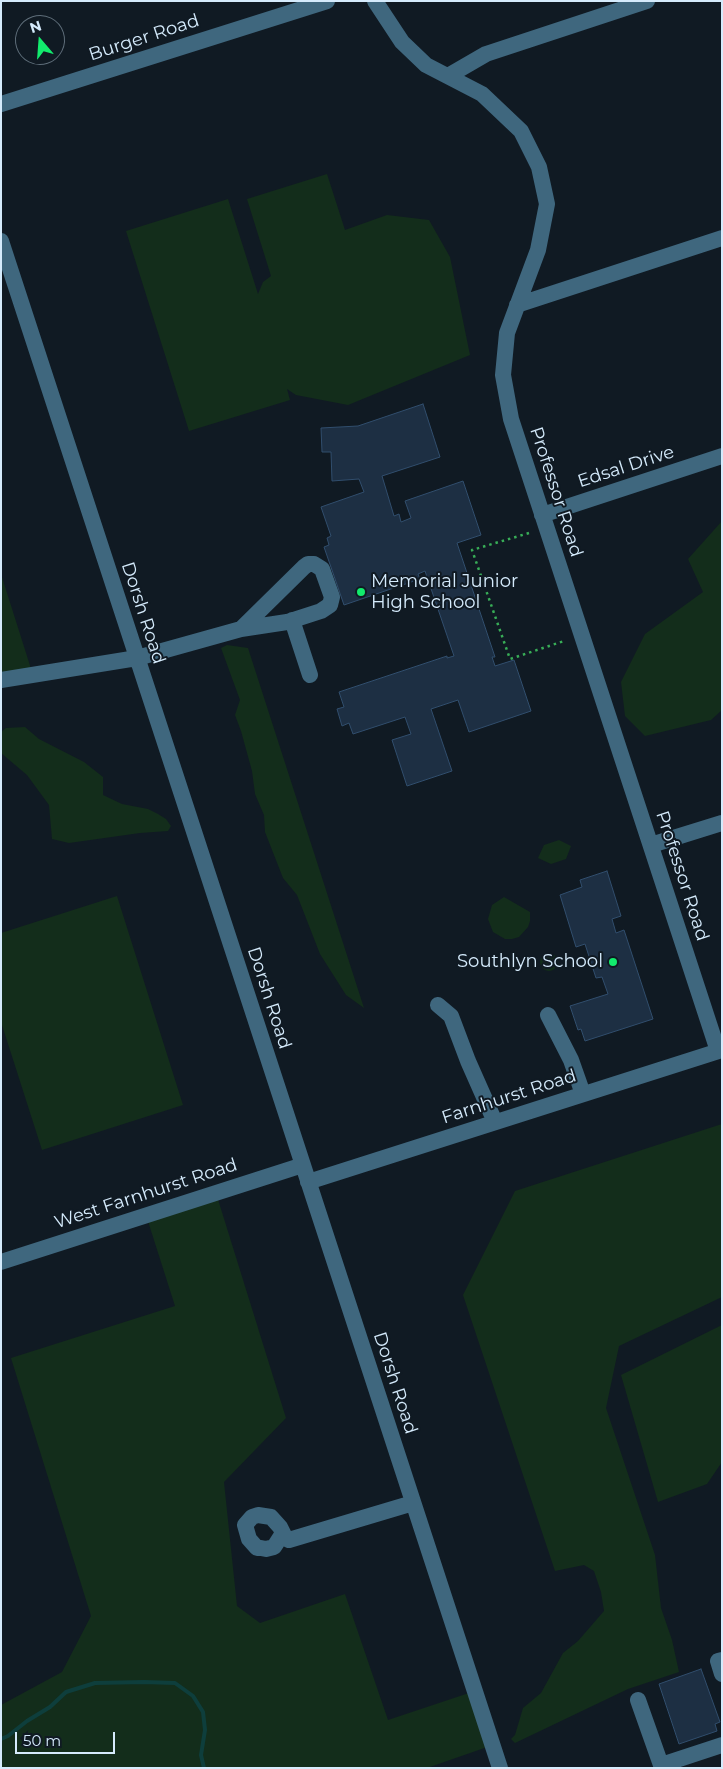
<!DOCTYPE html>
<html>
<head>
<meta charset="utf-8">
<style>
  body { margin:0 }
  #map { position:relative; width:723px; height:1769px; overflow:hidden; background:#101a23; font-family:Montserrat,sans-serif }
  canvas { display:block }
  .frame { position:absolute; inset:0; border:2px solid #d5ebfc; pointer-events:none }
  .north { position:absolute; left:15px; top:15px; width:50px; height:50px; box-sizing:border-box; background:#101a23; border:1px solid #5f6e7a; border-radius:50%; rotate:342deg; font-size:14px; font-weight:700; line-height:20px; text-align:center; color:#d5ebfc }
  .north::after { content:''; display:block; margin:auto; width:18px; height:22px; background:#12eb6d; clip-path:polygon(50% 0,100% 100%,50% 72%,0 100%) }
  .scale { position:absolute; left:15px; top:1732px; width:100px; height:22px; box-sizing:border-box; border:2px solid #d5ebfc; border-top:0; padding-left:6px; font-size:15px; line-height:18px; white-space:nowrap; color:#d5ebfc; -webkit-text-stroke:4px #101a23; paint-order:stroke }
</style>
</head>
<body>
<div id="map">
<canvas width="723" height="1769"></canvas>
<div class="frame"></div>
<div class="north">N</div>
<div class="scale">50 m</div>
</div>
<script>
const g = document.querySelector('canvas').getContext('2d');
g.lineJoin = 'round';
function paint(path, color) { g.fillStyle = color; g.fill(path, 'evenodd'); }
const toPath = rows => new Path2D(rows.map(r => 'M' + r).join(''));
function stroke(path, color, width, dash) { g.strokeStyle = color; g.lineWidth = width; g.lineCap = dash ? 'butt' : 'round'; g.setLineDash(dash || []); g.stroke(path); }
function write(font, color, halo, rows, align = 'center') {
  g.font = font + ' Montserrat,sans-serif'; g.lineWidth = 4; g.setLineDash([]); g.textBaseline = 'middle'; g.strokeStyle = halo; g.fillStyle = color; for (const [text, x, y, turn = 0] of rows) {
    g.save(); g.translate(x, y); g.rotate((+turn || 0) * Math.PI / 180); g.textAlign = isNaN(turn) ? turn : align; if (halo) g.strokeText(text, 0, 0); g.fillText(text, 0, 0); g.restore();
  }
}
paint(toPath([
  [327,174,345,230,387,215,429,220,450,257,470,355,348,405,296,395,287,389,290,400,189,431,126,231,228,199,258,294,263,282,271,276,247,199],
  [722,521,722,710,711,720,645,736,625,716,621,682,645,634,703,592,688,559],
  [1,574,33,675,1,680],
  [227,645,248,648,364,1008,346,995,320,954,297,895,283,878,265,832,264,815,255,794,252,771,241,731,235,715,240,700,221,648],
  [25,727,39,739,84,762,103,777,103,795,122,804,148,809,158,814,166,819,171,826,168,831,140,833,69,843,52,839,49,805,27,775,1,753,1,732,6,728],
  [559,840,571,846,566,859,551,864,538,858,544,845],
  [117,896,183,1105,42,1150,1,1022,1,933],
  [504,897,530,912,530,921,528,927,519,937,512,939,505,939,493,932,488,919,492,905],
  '540 962a9 9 0 1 1 18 0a9 9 0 1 1-18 0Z',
  [722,1124,722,1297,619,1346,606,1408,655,1555,661,1608,672,1640,679,1672,628,1689,515,1743,511,1739,515,1735,523,1708,541,1693,563,1653,578,1641,604,1611,601,1592,594,1571,584,1565,555,1571,463,1295,515,1191],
  [216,1193,286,1418,224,1482,237,1606,260,1623,345,1594,388,1720,475,1691,493,1745,427,1768,1,1768,1,1705,62,1672,91,1616,11,1358,175,1306,146,1215],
  [722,1325,722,1462,707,1484,658,1502,621,1375]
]), '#132d1b');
stroke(toPath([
  [1,1739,8,1736,27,1721,50,1707,66,1692,95,1683,144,1682,175,1683,193,1696,203,1712,205,1730,201,1755,204,1768]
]), '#0e3e3c', 4);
const building = toPath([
  [423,404,440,457,382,476,394,516,399,514,401,522,411,518,405,501,463,481,481,535,457,543,495,657,492,657,495,666,514,660,531,711,469,732,458,700,431,709,452,771,407,786,392,740,411,734,405,717,353,734,349,723,342,726,337,709,344,707,339,692,447,656,447,658,454,656,425,571,418,574,420,579,344,605,324,547,329,545,327,538,331,536,321,507,364,492,359,479,332,481,331,452,322,452,321,428,358,426,423,404],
  [607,871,621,916,612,919,616,933,624,930,653,1019,585,1041,581,1029,578,1030,570,1006,608,994,602,977,596,978,585,944,576,947,560,895,582,887,580,880,607,871],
  [701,1669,720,1722,715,1724,717,1731,679,1744,659,1684,701,1669]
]);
paint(building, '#1d2f43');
stroke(building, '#314e6d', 1);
stroke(toPath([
  [529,533,472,550,510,659,564,641]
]), '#38ad57', 2.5, [2.5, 4]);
stroke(toPath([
  [375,1,402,42,426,65,482,94,521,131,539,167,547,204,538,250,507,333,503,375,511,419,718,1051],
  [448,76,486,54,647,1],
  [1,104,327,1],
  [1,241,500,1768],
  [517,305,722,238],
  [542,515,722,456],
  [292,620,310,675],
  [1,680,137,658,241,629,287,622,321,611,330,605,332,597,322,569,314,564,308,564,304,567,241,629],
  [651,845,722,823],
  [438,1005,451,1016,468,1061,495,1122],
  [548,1015,571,1060,583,1094],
  [308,1182,722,1050],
  [1,1262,303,1165],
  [283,1533,274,1547,266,1549,261,1548,257,1548,249,1539,245,1525,252,1517,258,1515,271,1517,280,1527,283,1533,285,1538,289,1540,413,1503],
  [722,1660,718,1661,722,1674],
  [638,1700,661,1765,722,1745]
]), '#3f677e', 16);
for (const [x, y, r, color] of [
  [361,592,5,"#12eb6d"],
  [613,962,5,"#12eb6d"]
]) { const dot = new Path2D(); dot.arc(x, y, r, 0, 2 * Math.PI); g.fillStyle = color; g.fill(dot); stroke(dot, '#101a23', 2); }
write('18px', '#d5ebfc', '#101a23', [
  ["Burger Road",144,38,-18],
  ["Edsal Drive",626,467,-18],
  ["Professor Road",556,492,72],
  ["Dorsh Road",143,613,72],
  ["Professor Road",682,876,72],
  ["Dorsh Road",269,998,72],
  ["Farnhurst Road",509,1097,-18],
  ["West Farnhurst Road",146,1194,-18],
  ["Dorsh Road",395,1383,72]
]);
write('18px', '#d5ebfc', '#101a23', [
  ["Memorial Junior",371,582],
  ["High School",371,603],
  ["Southlyn School",603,962,"right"]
], 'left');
</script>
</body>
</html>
